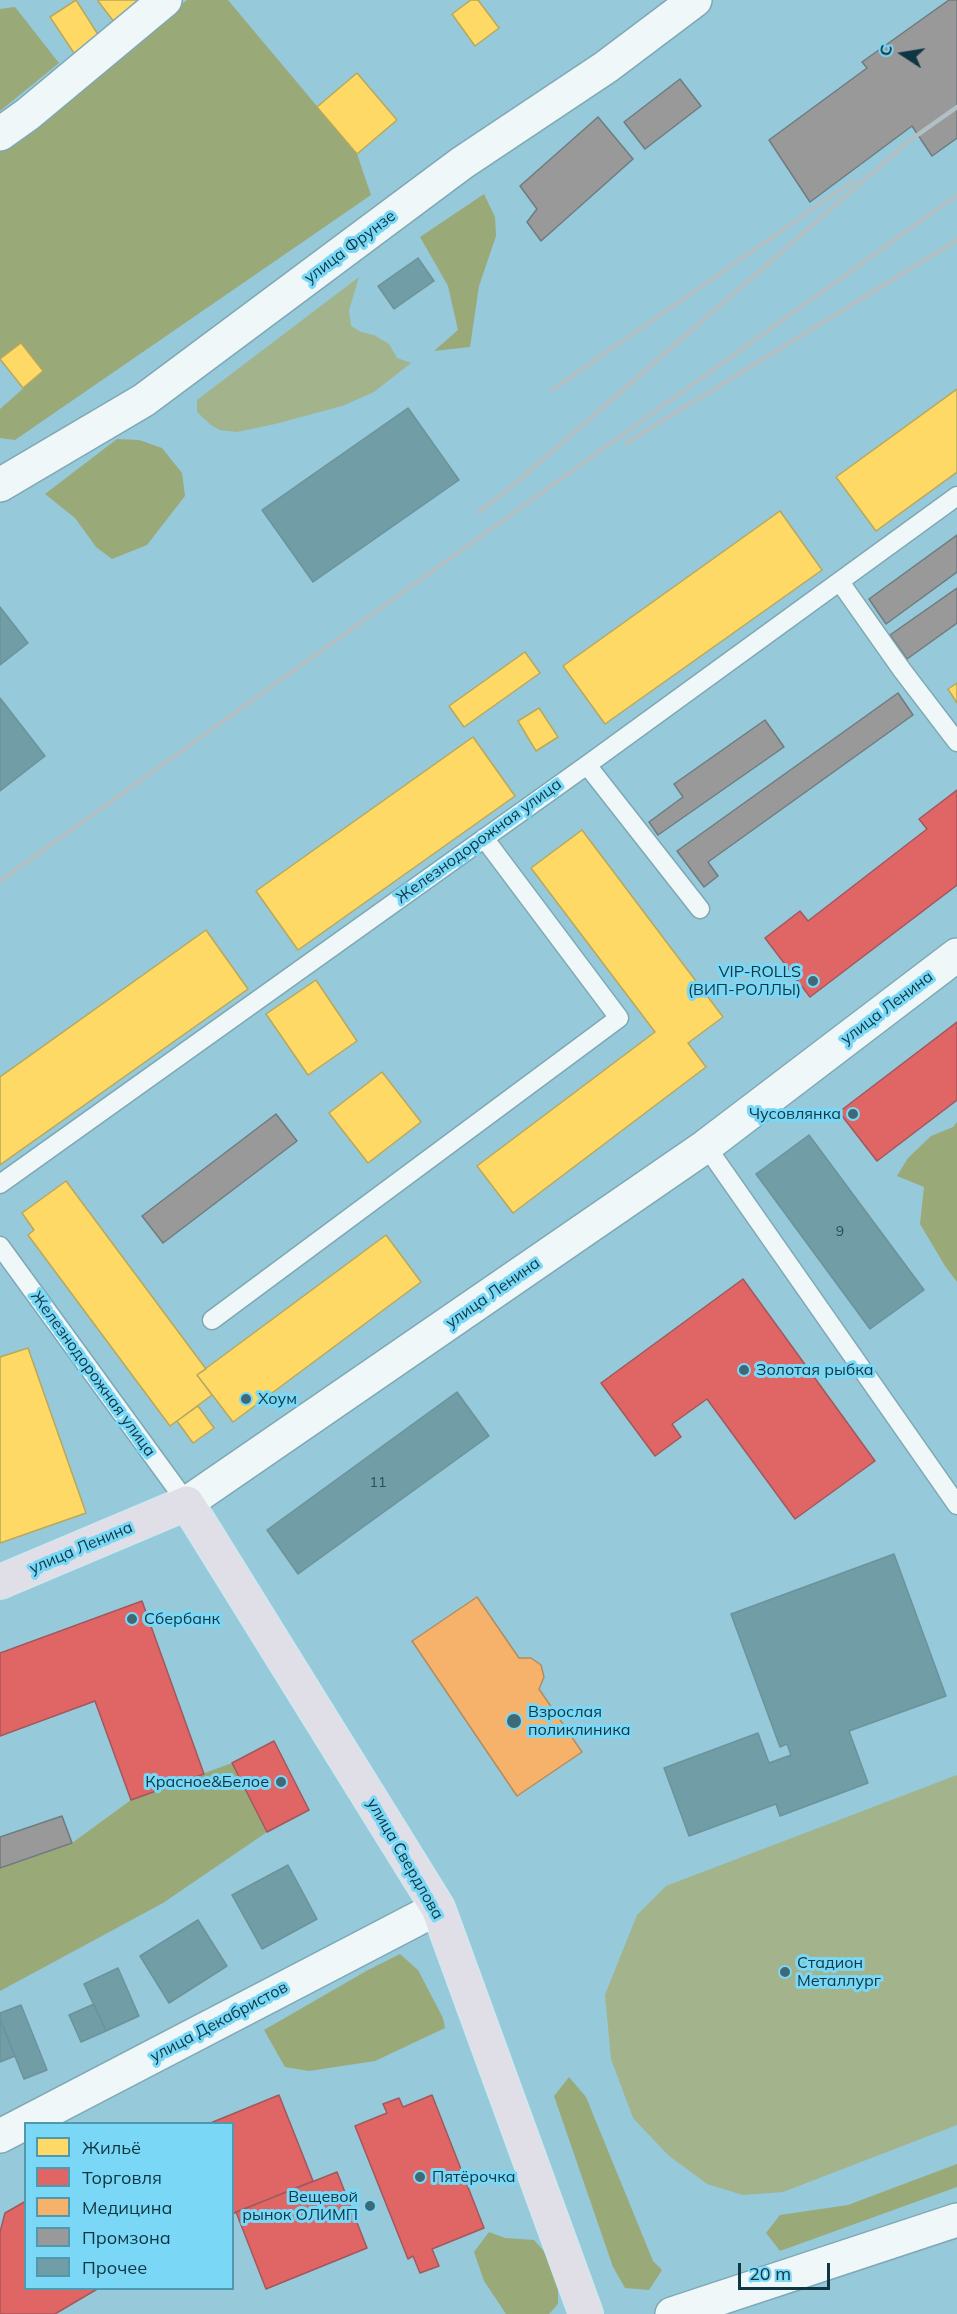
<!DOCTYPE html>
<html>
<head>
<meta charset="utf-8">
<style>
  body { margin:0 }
  #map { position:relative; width:957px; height:2314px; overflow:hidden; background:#96c9da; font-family:Mulish,sans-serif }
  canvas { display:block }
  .legend { position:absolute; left:24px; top:2122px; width:210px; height:168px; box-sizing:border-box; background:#7ad8f6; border:2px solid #4f98ae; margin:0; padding:8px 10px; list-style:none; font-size:18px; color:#0e3743 }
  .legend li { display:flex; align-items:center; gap:12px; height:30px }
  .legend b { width:30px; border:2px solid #4f98ae }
  .north { position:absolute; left:873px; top:24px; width:60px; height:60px; -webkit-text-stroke:4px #7ad8f6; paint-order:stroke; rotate:282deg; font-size:16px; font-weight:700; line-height:24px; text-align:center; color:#0e3743 }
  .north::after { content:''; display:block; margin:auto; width:21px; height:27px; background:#0e3743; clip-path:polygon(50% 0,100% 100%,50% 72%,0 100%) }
  .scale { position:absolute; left:738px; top:2263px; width:92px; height:27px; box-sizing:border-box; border:3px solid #0e3743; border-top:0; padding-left:8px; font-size:18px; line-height:21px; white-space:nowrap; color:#0e3743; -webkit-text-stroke:4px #7ad8f6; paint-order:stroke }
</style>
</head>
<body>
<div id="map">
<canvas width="957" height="2314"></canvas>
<ul class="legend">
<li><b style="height:16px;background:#ffd966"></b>Жильё</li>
<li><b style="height:16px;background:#e06666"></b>Торговля</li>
<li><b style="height:16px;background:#f6b26b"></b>Медицина</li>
<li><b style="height:16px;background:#999"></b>Промзона</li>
<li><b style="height:16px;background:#709da6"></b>Прочее</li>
</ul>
<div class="north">С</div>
<div class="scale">20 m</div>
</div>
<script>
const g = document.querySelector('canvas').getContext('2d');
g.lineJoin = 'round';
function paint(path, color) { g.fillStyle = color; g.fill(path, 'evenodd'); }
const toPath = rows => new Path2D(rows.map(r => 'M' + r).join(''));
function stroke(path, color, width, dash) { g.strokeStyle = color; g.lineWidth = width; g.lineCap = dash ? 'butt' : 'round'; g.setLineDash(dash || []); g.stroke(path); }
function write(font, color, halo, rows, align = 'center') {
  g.font = font + ' Mulish,sans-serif'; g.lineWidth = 6; g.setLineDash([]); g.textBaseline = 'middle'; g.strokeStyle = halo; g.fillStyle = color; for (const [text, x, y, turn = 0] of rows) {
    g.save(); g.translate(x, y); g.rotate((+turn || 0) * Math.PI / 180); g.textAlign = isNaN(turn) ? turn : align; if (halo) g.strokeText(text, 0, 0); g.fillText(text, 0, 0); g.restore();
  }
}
paint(toPath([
  [359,277,349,310,351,326,361,332,374,335,389,344,397,358,411,363,374,392,342,406,275,424,237,432,220,430,211,425,197,412,197,400],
  [957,1775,957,2125,783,2192,743,2195,707,2184,668,2155,633,2118,611,2059,605,1995,637,1915,666,1886]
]), '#a3b38b');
paint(toPath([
  [187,0,228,0,357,154,371,195,15,440,0,438,0,409,43,371,21,343,0,359,0,141],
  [15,7,59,63,0,111,0,9],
  [484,194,495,217,496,236,479,286,470,347,434,351,458,330,448,286,420,237],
  [117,439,139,440,162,448,182,473,185,496,147,545,112,559,96,547,75,518,45,494],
  [957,1122,957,1282,945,1266,920,1224,924,1187,897,1176,908,1158,931,1136,953,1127],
  [232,1763,267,1832,163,1903,0,1991,0,1868,72,1843,131,1800],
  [400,1954,418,1970,443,2018,445,2028,375,2061,309,2071,285,2067,264,2030,368,1970],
  [569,2077,586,2097,653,2261,662,2270,649,2290,625,2288,613,2267,554,2096],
  [957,2164,957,2187,780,2251,766,2233,780,2215,848,2205],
  [489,2232,505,2238,534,2240,550,2258,558,2284,558,2304,549,2314,506,2314,484,2281,474,2252]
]), '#9aa978');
const homes = toPath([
  [76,0,99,36,74,53,50,17,76,0],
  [99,0,151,0,118,27,98,1,99,0],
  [471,0,478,0,499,28,475,46,452,14,471,0],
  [357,73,397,120,357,154,317,107,357,73],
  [21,343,43,371,23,388,0,359,21,343],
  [957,389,957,472,876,531,836,477,957,389],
  [780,511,822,570,605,724,563,666,780,511],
  [525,652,540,673,464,727,449,706,525,652],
  [957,683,957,703,948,689,957,683],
  [539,708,558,737,536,751,518,721,539,708],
  [473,737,515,796,298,950,256,891,473,737],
  [582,830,723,1017,688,1043,706,1067,513,1213,477,1166,655,1032,531,868,582,830],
  [206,930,248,989,0,1165,0,1077,206,930],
  [316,980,357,1041,308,1075,266,1014,316,980],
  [382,1072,421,1122,368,1163,329,1113,382,1072],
  [66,1181,206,1369,197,1375,212,1395,170,1426,28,1235,34,1230,22,1213,66,1181],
  [386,1235,421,1282,233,1422,197,1375,386,1235],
  [28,1348,86,1513,0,1543,0,1357,28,1348],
  [198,1406,214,1428,193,1443,177,1421,198,1406]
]);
paint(homes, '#ffd966');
stroke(homes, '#b7a85c', 1.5);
const shops = toPath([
  [957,790,957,885,810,997,765,938,800,911,808,921,927,829,919,819,957,790],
  [957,1022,957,1100,877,1161,839,1112,957,1022],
  [743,1279,875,1461,795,1519,707,1399,672,1424,681,1437,655,1456,601,1383,743,1279],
  [142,1601,204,1774,131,1800,95,1701,0,1736,0,1653,142,1601],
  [274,1741,309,1810,267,1832,232,1763,274,1741],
  [279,2095,313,2181,232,2214,232,2124,208,2124,279,2095],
  [432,2095,484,2228,432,2249,439,2266,420,2273,413,2256,408,2259,355,2126,387,2113,383,2104,399,2098,403,2107,432,2095],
  [337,2172,367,2248,266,2289,236,2212,337,2172],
  [26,2201,26,2288,99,2288,55,2314,0,2314,0,2232,5,2213,26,2201]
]);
paint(shops, '#e06666');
stroke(shops, '#a1585c', 1.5);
const health = toPath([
  [477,1597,519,1658,531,1658,541,1665,544,1677,539,1689,582,1752,517,1796,412,1641,477,1597]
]);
paint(health, '#f6b26b');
stroke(health, '#b08d5f', 1.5);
const industry = toPath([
  [949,0,957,0,957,138,932,156,912,126,810,202,769,140,867,68,862,62,949,0],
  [680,79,701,106,645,149,624,122,680,79],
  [598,117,633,159,541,241,527,222,537,209,520,186,598,117],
  [957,535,957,572,886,624,869,599,957,535],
  [957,588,957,623,907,659,890,635,957,588],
  [898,693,913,715,708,862,718,876,704,887,677,851,898,693],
  [765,720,784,747,658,835,649,822,683,797,674,784,765,720],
  [276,1114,297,1141,163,1243,142,1216,276,1114],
  [62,1816,72,1843,0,1868,0,1837,62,1816]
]);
paint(industry, '#999');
stroke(industry, '#6f7c7f', 1.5);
const building = toPath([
  [418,258,434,281,394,309,378,286,418,258],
  [408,408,459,480,313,582,262,510,408,408],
  [0,607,28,643,0,665,0,607],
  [0,698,45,756,0,791,0,698],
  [809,1135,924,1290,870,1329,756,1174,809,1135],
  [457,1392,489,1436,298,1574,267,1530,457,1392],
  [894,1554,946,1696,849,1731,868,1783,780,1816,776,1804,689,1836,664,1768,758,1733,769,1763,791,1755,787,1744,780,1747,731,1614,894,1554],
  [288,1865,317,1919,262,1949,232,1895,288,1865],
  [198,1920,227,1966,169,2003,140,1956,198,1920],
  [118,1968,139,2016,106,2031,84,1984,118,1968],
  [94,2004,106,2031,81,2042,69,2015,94,2004],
  [21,2005,47,2070,24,2079,0,2019,0,2013,21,2005],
  [0,2019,15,2056,0,2062,0,2019]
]);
paint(building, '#709da6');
stroke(building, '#6c939b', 1.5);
const lane = toPath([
  [840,582,902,670,957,742],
  [587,765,700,909],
  [706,1146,957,1505],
  [0,1184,587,765,957,496],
  [0,1246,187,1503],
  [212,1320,619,1018,484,838]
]);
const street = toPath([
  [0,134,28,114,165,0],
  [0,485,144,400,462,163,606,67,695,0],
  [0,2136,438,1908],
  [672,2314,957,2220]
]);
const secondary = toPath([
  [187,1503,706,1146,957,955]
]);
const primary = toPath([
  [0,1582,187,1503,438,1908,586,2314]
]);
stroke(lane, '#7ea8b4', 21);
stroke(street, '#7ea8b4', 36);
stroke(secondary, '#7ea8b4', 36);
stroke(primary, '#d0e7ee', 36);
stroke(lane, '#eff7f9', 18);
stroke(street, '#eff7f9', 33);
stroke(secondary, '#eff7f9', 33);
stroke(primary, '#e0dfe8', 33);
stroke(toPath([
  [552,390,853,181],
  [626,443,957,240],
  [479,512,517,482,909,141,957,107],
  [0,881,957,195]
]), '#b1c0c4', 4.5);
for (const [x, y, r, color] of [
  [813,981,6,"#3e6a78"],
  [853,1114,6,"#3e6a78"],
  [744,1370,6,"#3e6a78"],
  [246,1399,6,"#3e6a78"],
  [132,1619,6,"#3e6a78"],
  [514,1721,8,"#3e6a78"],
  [281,1782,6,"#3e6a78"],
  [785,1972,6,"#3e6a78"],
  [420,2177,6,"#3e6a78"],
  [370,2206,6,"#3e6a78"]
]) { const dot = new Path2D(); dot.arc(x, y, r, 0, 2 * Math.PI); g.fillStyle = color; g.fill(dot); stroke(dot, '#7ad8f6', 2); }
write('14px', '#26505c', null, [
  ["9",840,1232],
  ["11",378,1483]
]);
write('16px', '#0e3743', '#7ad8f6', [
  ["улица Фрунзе",350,247,-37],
  ["Железнодорожная улица",479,841,-36],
  ["улица Ленина",887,1008,-37],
  ["улица Ленина",493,1293,-35],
  ["Железнодорожная улица",93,1374,54],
  ["улица Ленина",81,1548,-23],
  ["улица Свердлова",405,1859,60],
  ["улица Декабристов",219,2022,-28]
]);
write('16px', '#0e3743', '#7ad8f6', [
  ["VIP-ROLLS",801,972,"right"],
  ["(ВИП-РОЛЛЫ)",801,990,"right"],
  ["Чусовлянка",841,1114,"right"],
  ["Золотая рыбка",756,1370],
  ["Хоум",258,1399],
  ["Сбербанк",144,1619],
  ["Взрослая",528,1712],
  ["поликлиника",528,1730],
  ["Красное&Белое",269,1782,"right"],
  ["Стадион",797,1963],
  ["Металлург",797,1981],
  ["Пятёрочка",432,2177],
  ["Вещевой",358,2197,"right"],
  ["рынок ОЛИМП",358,2215,"right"]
], 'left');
</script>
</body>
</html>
